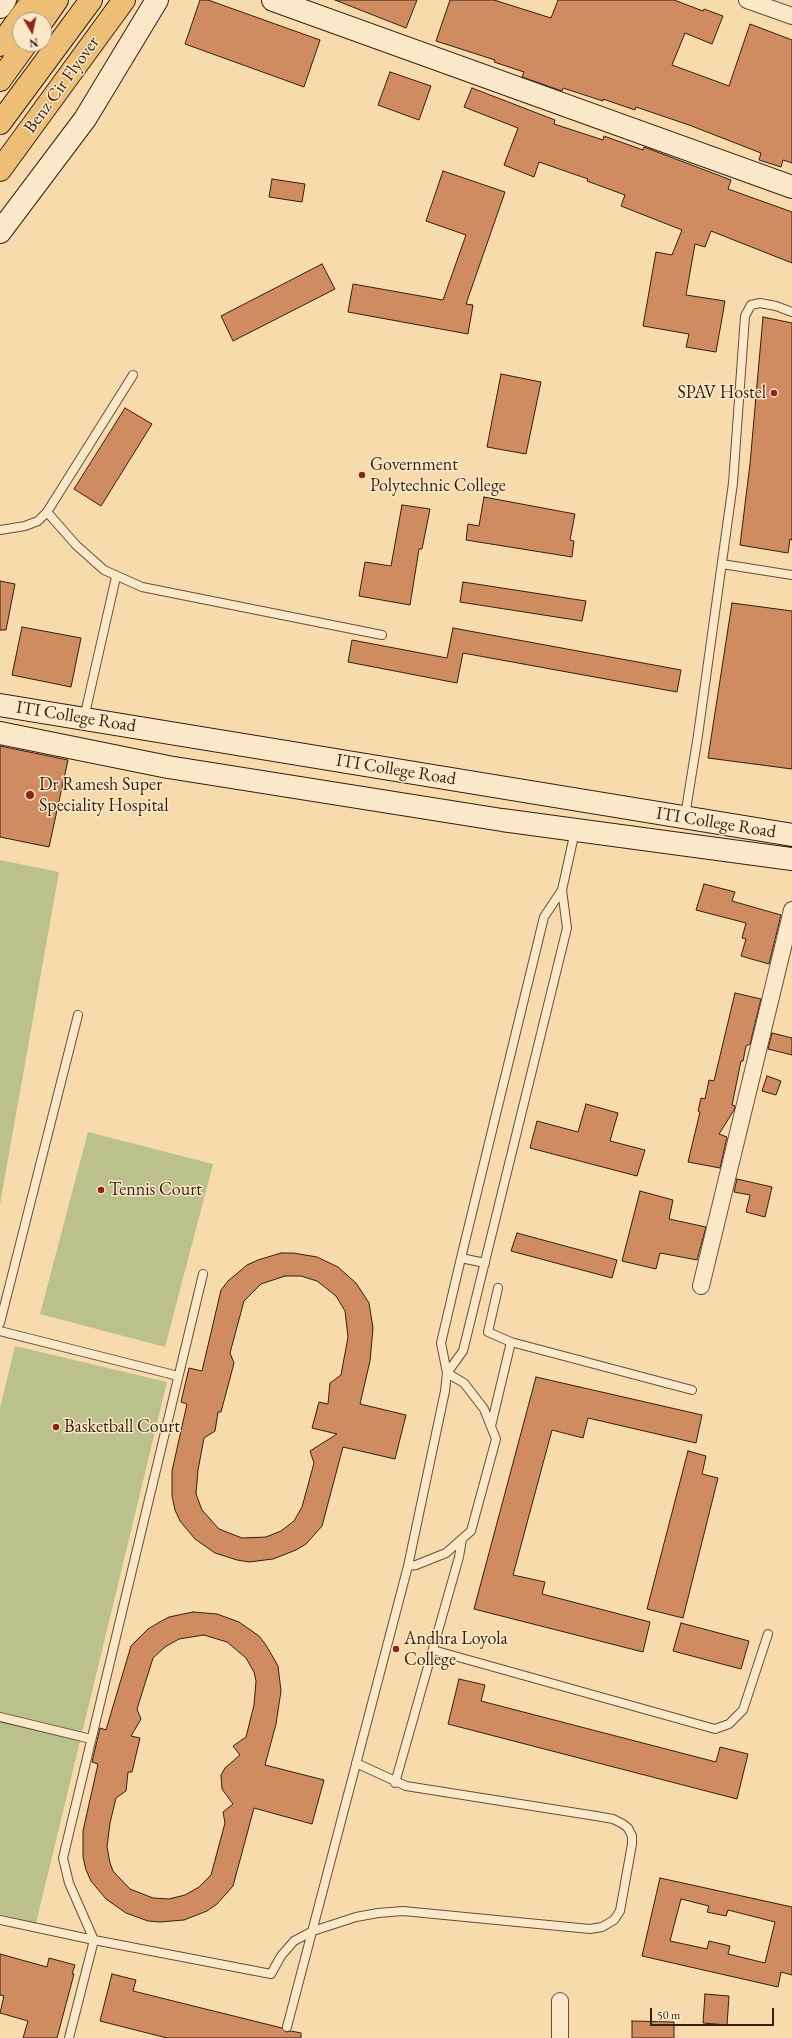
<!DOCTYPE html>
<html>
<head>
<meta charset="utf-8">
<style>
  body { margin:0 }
  #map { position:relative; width:792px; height:2038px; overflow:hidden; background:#f7dbac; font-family:"EB Garamond",serif }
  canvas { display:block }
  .north { position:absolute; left:12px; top:12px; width:40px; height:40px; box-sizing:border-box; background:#fae8c9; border:1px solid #ab987f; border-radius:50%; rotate:171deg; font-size:11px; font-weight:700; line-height:16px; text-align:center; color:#351f11 }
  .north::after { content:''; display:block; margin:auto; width:14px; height:18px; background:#8f2418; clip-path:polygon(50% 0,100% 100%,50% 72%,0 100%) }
  .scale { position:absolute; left:650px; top:2008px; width:124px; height:18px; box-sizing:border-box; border:2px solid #351f11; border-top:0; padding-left:5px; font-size:12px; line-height:14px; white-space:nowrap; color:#351f11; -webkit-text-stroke:3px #fae8c9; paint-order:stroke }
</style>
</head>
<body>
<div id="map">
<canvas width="792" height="2038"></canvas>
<div class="north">N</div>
<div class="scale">50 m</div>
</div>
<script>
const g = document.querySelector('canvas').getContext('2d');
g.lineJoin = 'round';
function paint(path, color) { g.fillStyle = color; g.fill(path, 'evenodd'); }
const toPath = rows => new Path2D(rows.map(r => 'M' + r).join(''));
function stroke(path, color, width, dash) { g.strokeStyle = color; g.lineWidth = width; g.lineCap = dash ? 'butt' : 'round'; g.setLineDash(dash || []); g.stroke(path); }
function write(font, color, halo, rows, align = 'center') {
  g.font = font + ' "EB Garamond",serif'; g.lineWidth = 3; g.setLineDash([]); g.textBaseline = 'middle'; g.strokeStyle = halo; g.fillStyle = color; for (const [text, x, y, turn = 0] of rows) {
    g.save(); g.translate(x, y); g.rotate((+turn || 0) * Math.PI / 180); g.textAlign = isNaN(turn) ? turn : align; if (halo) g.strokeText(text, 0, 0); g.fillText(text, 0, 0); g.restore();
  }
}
paint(toPath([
  [0,860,59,872,0,1204],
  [88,1132,213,1164,165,1347,40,1314],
  [15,1346,167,1382,36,1923,0,1914,0,1408]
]), '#bac18c');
const building = toPath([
  [200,0,208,0,320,40,304,87,185,44,200,0],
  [335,0,417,0,406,28,335,0],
  [450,0,494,0,551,18,558,0,674,0,703,11,704,9,723,16,712,44,685,33,672,65,729,86,750,24,792,40,792,163,783,160,781,167,759,160,761,153,689,125,636,107,635,110,603,99,603,101,563,88,562,91,522,77,524,72,494,62,495,60,436,41,450,0],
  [390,72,431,86,419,120,378,105,390,72],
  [472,88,555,120,554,124,603,140,604,136,643,150,644,147,731,180,728,189,792,212,792,263,711,231,705,247,695,244,686,295,725,301,716,352,686,347,689,334,643,326,656,252,672,255,682,230,621,206,625,195,587,181,588,179,539,162,534,177,504,165,518,128,464,107,472,88],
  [443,171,505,192,466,304,473,305,468,334,348,312,353,284,443,300,466,235,426,221,443,171],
  [272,179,305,184,302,202,269,197,272,179],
  [322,264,335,289,233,341,221,316,322,264],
  [763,317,792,323,792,540,790,539,788,553,740,545,750,464,763,317],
  [501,374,541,382,526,454,487,447,501,374],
  [125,408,152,424,101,506,74,489,125,408],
  [484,497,575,514,570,540,574,541,572,557,466,540,468,524,479,526,484,497],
  [402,505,430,509,422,549,419,549,410,605,359,596,365,562,391,566,402,505],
  [0,581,15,584,6,630,0,630,0,581],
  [463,582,586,601,582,621,460,602,463,582],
  [732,603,792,611,792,769,708,758,732,603],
  [22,627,81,638,71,687,12,675,22,627],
  [453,628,681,670,677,692,463,653,457,683,348,662,352,640,447,658,453,628],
  [0,746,68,760,49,847,0,837,0,746],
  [704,884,735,892,732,901,781,915,769,964,741,956,746,939,742,938,746,923,696,910,704,884],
  [735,993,761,999,750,1044,746,1046,743,1061,741,1061,732,1105,735,1106,734,1110,719,1134,727,1137,720,1168,688,1162,700,1112,698,1111,701,1098,705,1099,709,1080,714,1081,735,993],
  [772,1033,792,1038,792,1055,768,1049,772,1033],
  [767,1076,781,1081,776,1095,762,1091,767,1076],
  [586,1104,618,1113,610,1141,645,1150,637,1176,530,1148,537,1121,578,1132,586,1104],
  [737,1179,772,1187,765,1217,746,1212,750,1195,734,1192,737,1179],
  [640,1191,673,1200,669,1219,706,1227,697,1260,660,1253,656,1269,622,1261,640,1191],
  [517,1233,617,1260,612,1278,511,1251,517,1233],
  [281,1253,293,1253,317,1257,338,1267,356,1283,369,1303,373,1328,370,1361,360,1404,406,1415,395,1459,343,1447,322,1526,306,1544,296,1550,273,1559,249,1562,237,1560,215,1553,195,1539,180,1521,175,1510,172,1496,172,1471,187,1404,181,1402,189,1368,202,1371,221,1290,228,1281,247,1265,258,1260,281,1253],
  [285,1276,301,1276,317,1281,336,1296,345,1311,348,1337,341,1375,330,1383,328,1404,319,1402,312,1428,337,1434,310,1451,314,1463,302,1507,294,1521,281,1531,266,1537,242,1538,219,1529,202,1510,196,1494,198,1470,204,1438,215,1431,218,1412,221,1412,234,1363,230,1353,244,1301,261,1284,285,1276],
  [536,1377,702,1415,696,1443,588,1418,583,1438,552,1430,513,1575,545,1582,542,1594,650,1622,643,1652,474,1609,536,1377],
  [688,1451,706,1456,702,1474,718,1478,683,1618,647,1609,688,1451],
  [193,1612,217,1614,239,1622,259,1636,266,1645,278,1666,281,1691,276,1724,265,1765,324,1780,312,1824,254,1808,233,1886,217,1904,207,1911,184,1920,160,1922,148,1921,126,1913,106,1899,91,1881,86,1870,83,1857,83,1831,98,1764,92,1762,100,1728,106,1730,131,1646,148,1629,158,1623,169,1617,193,1612],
  [204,1635,227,1642,246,1658,254,1672,256,1681,254,1705,246,1737,233,1746,240,1755,225,1768,221,1775,222,1789,233,1804,223,1812,225,1823,211,1875,199,1887,185,1895,169,1899,153,1898,130,1889,113,1871,110,1863,107,1847,110,1823,116,1798,126,1791,128,1772,132,1772,140,1738,131,1736,141,1719,137,1709,153,1658,165,1647,179,1639,204,1635],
  [681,1623,749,1641,741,1669,673,1651,681,1623],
  [459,1679,485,1685,481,1701,716,1762,720,1747,748,1754,737,1799,448,1724,459,1679],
  [660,1878,792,1907,792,1975,781,1972,778,1987,642,1956,660,1878],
  [681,1899,709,1906,707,1912,726,1916,728,1910,775,1922,765,1963,728,1954,730,1946,709,1941,707,1949,670,1941,681,1899],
  [0,1954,47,1967,49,1958,75,1965,72,1974,74,1974,57,2038,23,2038,28,2021,0,2013,4,1996,0,1995,0,1954],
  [112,1974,136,1980,133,1991,282,2028,286,2032,291,2031,301,2033,301,2038,167,2038,100,2021,112,1974],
  [705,1994,729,1996,727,2025,703,2023,705,1994],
  [632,2021,674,2022,674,2038,632,2038,632,2021]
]);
paint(building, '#cf8c60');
stroke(building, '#351f11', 1);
const lane = toPath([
  [47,512,76,545,104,570,142,587,382,635],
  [0,530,25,526,38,521,47,512,133,375],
  [722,564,792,575],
  [84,718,116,577],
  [685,816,698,735,733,483,745,316,751,305,760,303,776,306,792,312],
  [461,1258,485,1263],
  [498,1288,488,1332,511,1342,692,1390],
  [0,1323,78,1015],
  [0,1331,178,1376],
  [447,1373,463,1351,567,928,562,890,575,831],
  [491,1426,511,1342],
  [408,1566,416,1565,446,1553,471,1531,496,1439,484,1409,464,1383,447,1373],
  [433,1650,715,1729,729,1724,743,1710,768,1634],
  [0,1717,91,1739],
  [395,1783,459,1557,462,1539],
  [0,1920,94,1940,271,1974,281,1956,294,1941,313,1931,356,1917,378,1913,403,1911,590,1929,602,1927,614,1920,620,1911,632,1844,632,1836,628,1828,623,1824,613,1819,596,1816,406,1786,356,1763],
  [287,2027,408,1566,445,1391,447,1373,441,1343,461,1258,544,917,562,890],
  [69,2038,94,1940,69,1883,63,1858,203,1274]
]);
const street = toPath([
  [747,0,792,16],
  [701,1286,792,910],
  [560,2001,560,2038]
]);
const secondary = toPath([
  [273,0,792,187],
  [0,7,5,0],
  [0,232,85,119,157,0],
  [0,705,792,835],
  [0,733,168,767,502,820,792,859]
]);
const primary = toPath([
  [43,20,57,0],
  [0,45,33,0],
  [0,80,26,44],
  [0,123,91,0],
  [0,170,124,0]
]);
stroke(lane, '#664e38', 10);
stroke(street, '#664e38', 18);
stroke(secondary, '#351f11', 24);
stroke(primary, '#351f11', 24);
stroke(lane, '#fae8c9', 8);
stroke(street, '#fae8c9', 16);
stroke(secondary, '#fae8c9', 22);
stroke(primary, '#ecbe76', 22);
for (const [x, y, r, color] of [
  [774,393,4,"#8f2418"],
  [362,475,4,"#8f2418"],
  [30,795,5,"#8f2418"],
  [101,1190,4,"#8f2418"],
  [56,1427,4,"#8f2418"],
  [396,1649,4,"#8f2418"]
]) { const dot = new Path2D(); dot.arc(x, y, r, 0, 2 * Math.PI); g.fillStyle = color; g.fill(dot); stroke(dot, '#fae8c9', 1.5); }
write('18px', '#351f11', '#fae8c9', [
  ["Benz Cir Flyover",62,85,-54],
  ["ITI College Road",76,717,9],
  ["ITI College Road",396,770,9],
  ["ITI College Road",716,823,9]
]);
write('18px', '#351f11', '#fae8c9', [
  ["SPAV Hostel",766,393,"right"],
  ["Government",370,465],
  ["Polytechnic College",370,486],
  ["Dr Ramesh Super",39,785],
  ["Speciality Hospital",39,806],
  ["Tennis Court",109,1190],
  ["Basketball Court",64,1427],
  ["Andhra Loyola",404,1639],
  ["College",404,1660]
], 'left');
</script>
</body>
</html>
